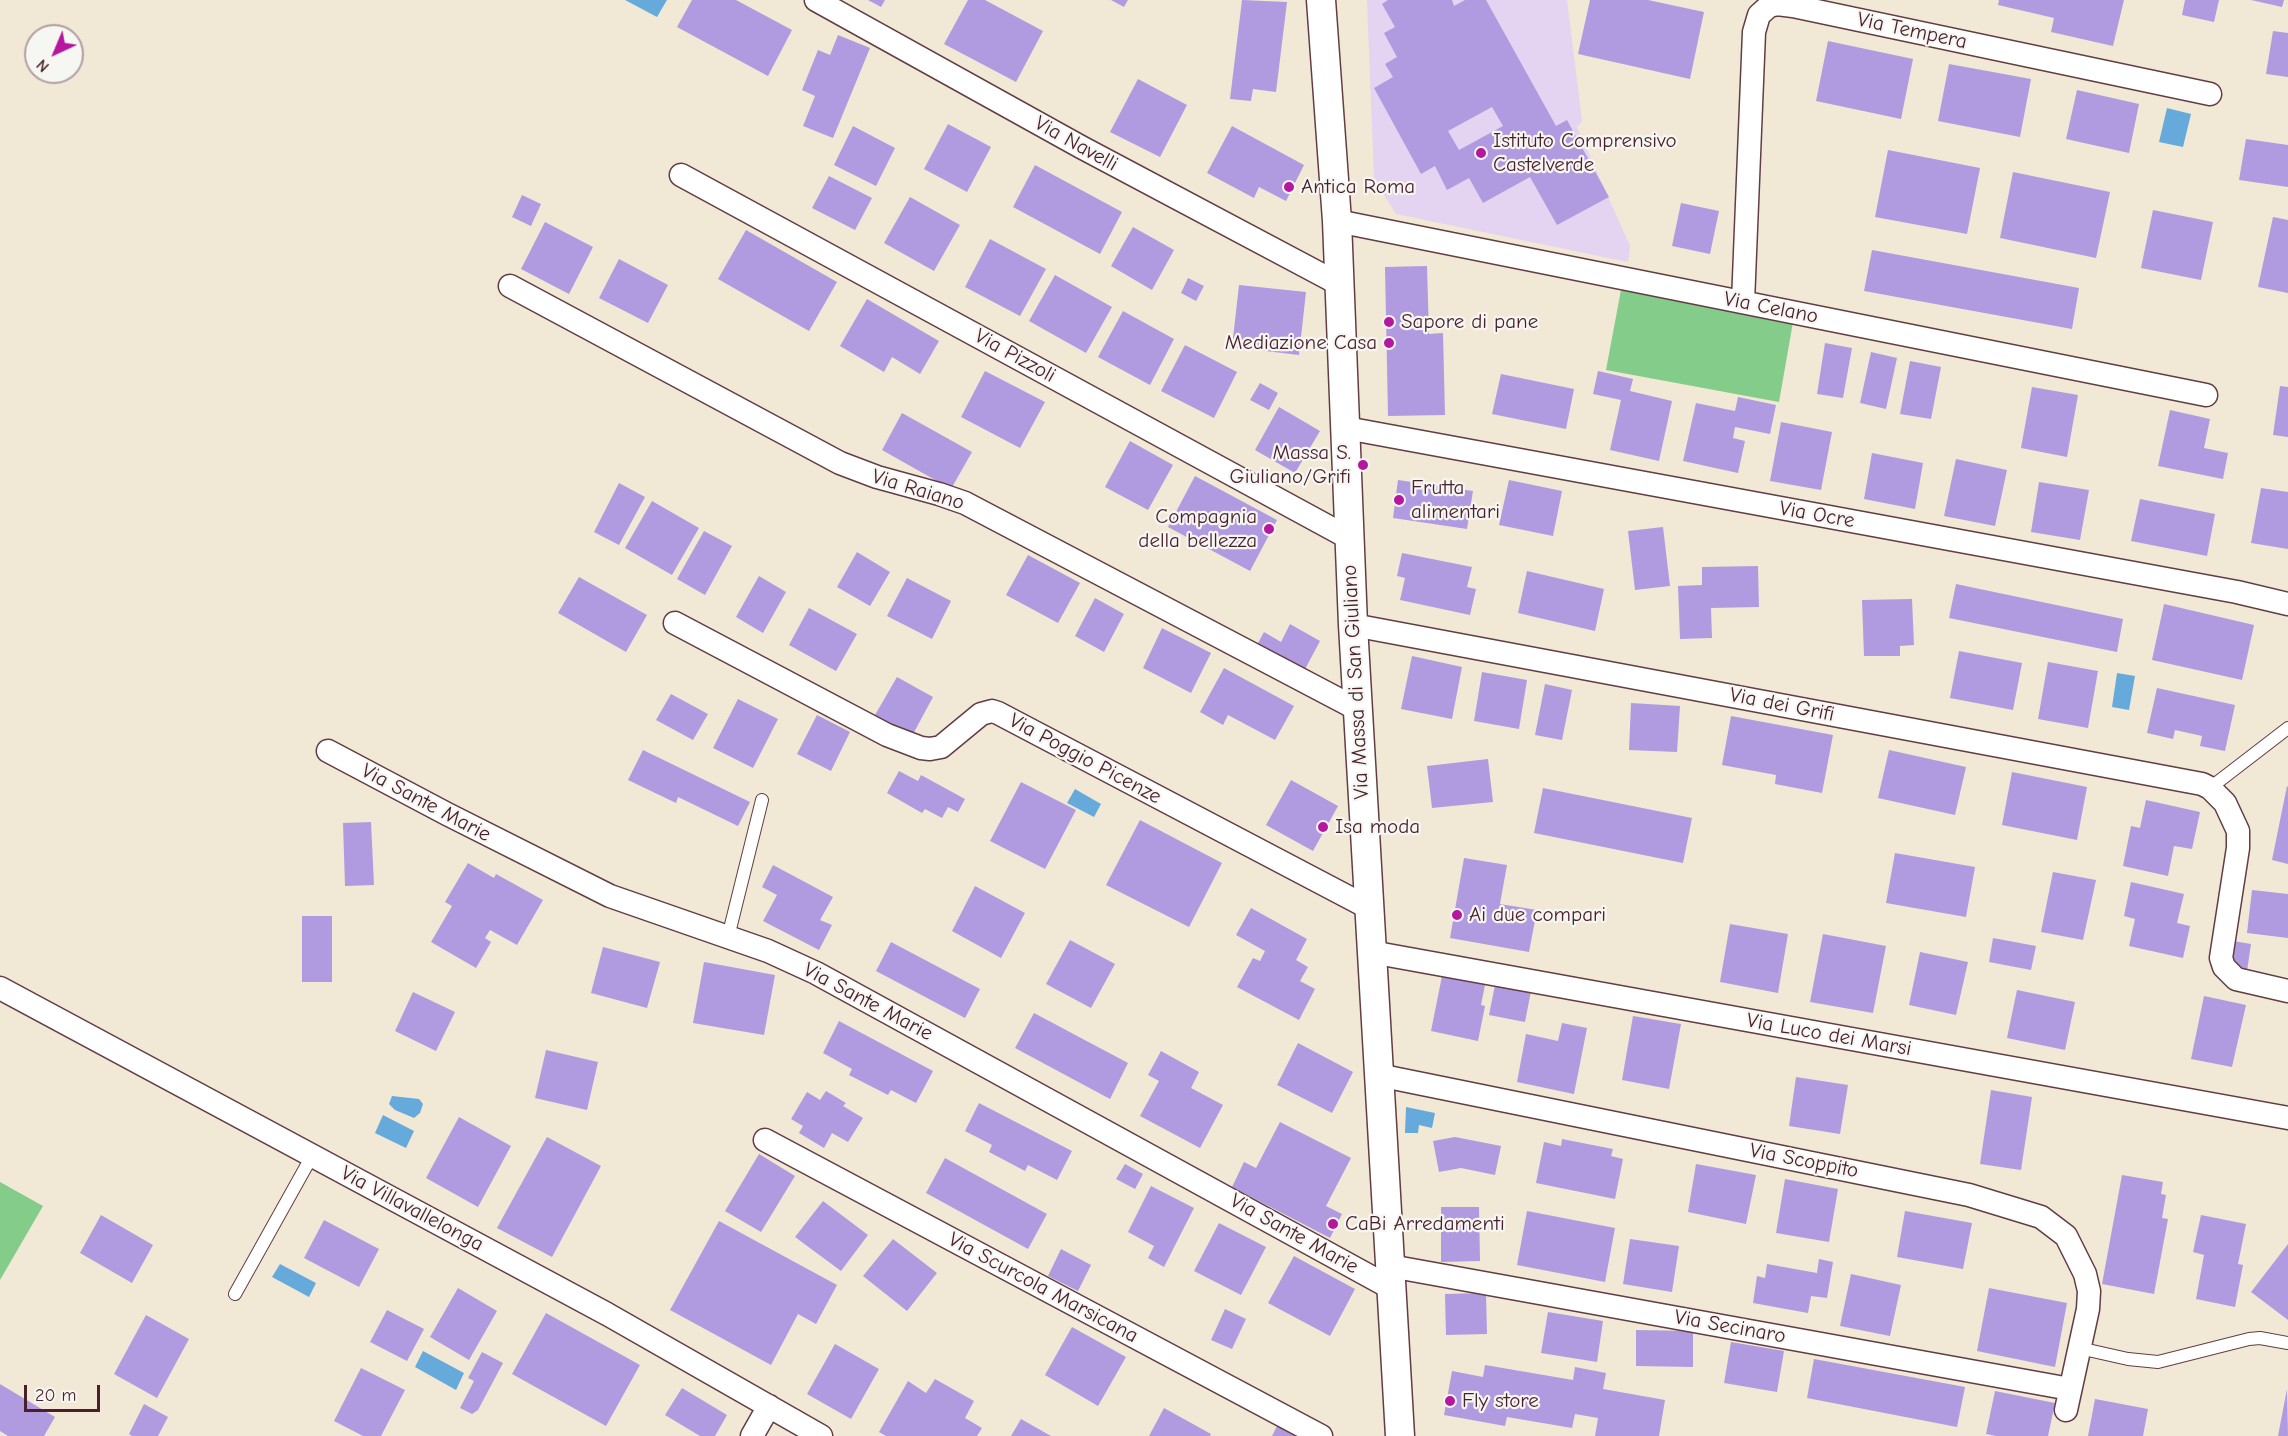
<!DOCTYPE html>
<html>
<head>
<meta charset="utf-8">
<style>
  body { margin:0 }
  #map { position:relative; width:2288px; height:1436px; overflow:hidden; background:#f1e9d5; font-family:"Comic Neue",sans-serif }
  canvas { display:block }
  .north { position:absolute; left:24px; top:24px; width:60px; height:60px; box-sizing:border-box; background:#f6f6f2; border:2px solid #b1a0a2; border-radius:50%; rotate:224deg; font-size:16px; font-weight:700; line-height:24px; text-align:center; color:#4a1f2b }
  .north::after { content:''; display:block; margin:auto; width:21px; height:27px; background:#b5179e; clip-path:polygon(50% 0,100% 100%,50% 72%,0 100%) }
  .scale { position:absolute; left:24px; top:1385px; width:76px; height:27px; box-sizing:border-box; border:3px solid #4a1f2b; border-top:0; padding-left:8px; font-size:18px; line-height:21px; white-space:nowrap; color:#4a1f2b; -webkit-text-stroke:4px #f6f6f2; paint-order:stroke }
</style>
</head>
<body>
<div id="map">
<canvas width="2288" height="1436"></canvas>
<div class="north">N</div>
<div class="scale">20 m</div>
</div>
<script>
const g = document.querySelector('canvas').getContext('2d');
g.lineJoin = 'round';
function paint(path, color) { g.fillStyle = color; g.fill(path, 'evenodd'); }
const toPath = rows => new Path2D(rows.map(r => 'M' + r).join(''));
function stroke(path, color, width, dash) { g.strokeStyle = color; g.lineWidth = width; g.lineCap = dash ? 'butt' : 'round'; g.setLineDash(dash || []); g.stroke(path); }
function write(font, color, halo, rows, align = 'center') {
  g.font = font + ' "Comic Neue",sans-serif'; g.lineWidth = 4.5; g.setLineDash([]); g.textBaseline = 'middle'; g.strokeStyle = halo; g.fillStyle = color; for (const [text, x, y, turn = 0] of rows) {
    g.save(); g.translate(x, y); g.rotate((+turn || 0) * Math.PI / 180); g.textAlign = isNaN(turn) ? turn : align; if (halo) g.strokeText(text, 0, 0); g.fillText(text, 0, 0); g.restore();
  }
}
paint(toPath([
  [1367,0,1567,0,1582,121,1577,127,1630,246,1628,262,1396,214,1374,179]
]), '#e4d3f1');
paint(toPath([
  [1621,290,1793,322,1779,402,1606,370],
  [0,1182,43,1206,0,1280]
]), '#83cc89');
paint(toPath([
  [625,0,667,0,657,17],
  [2167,108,2191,114,2183,147,2159,142],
  [2117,673,2135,676,2129,710,2112,707],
  [1075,789,1101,804,1094,817,1067,803],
  [392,1096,419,1099,423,1104,420,1113,414,1118,395,1110,389,1104],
  [1406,1107,1435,1113,1432,1128,1419,1125,1418,1133,1405,1133],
  [383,1115,414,1131,406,1148,375,1133],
  [280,1264,316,1283,309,1297,272,1277],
  [423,1351,464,1373,456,1390,415,1367]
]), '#66aadb');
paint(toPath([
  [692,0,736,0,792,30,768,76,677,27],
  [868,0,885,0,881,7],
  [968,0,985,0,1043,31,1016,82,944,44],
  [1111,0,1128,0,1124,7],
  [1242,0,1287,2,1276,92,1253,89,1251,101,1230,99],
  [1388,0,1452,0,1454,6,1465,0,1486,0,1556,126,1567,120,1609,197,1557,225,1530,177,1483,203,1469,178,1447,190,1435,166,1421,174,1374,88,1393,77,1385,64,1397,57,1384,33,1395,27,1382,4],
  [1492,107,1503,126,1459,150,1448,131],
  [1590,0,1648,0,1704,12,1690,79,1578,54],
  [1999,0,2124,0,2113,46,2051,32,2054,18,1998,5],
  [2185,0,2219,0,2214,22,2182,15],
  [2251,0,2284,0,2282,7],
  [2273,31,2288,33,2288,77,2266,74],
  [838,35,870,48,833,138,803,126,815,96,802,90,818,50,830,55],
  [1828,41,1913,59,1901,119,1816,101],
  [1949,64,2031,79,2020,137,1938,121],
  [1138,79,1187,105,1160,157,1110,132],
  [2077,90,2139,104,2129,153,2066,139],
  [948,124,991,147,967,192,924,169],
  [853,126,895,148,876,186,834,165],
  [1232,126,1304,165,1286,201,1259,187,1254,198,1207,173],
  [2246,139,2288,145,2288,187,2239,180],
  [1888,150,1980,168,1967,234,1875,217],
  [1035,165,1122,212,1100,254,1013,207],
  [2013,172,2110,192,2096,258,2000,238],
  [829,176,872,198,855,230,812,208],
  [522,195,541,204,531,226,512,217],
  [910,197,960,225,934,271,884,243],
  [1681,203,1719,211,1710,254,1672,246],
  [2153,210,2213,222,2201,280,2141,268],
  [2273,217,2288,220,2288,293,2258,287],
  [545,222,593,247,569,294,521,269],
  [1133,227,1174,250,1152,290,1111,266],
  [746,230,837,282,809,331,718,279],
  [990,239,1046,269,1020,316,965,287],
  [1872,250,2079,288,2072,329,1864,291],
  [619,259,668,285,648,323,599,298],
  [1427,266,1429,334,1443,333,1445,415,1388,416,1385,267],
  [1055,275,1112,307,1086,353,1029,321],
  [1188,278,1204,286,1196,301,1181,293],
  [1239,285,1306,292,1299,355,1232,347],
  [867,299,939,341,920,374,892,357,884,372,840,346],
  [1123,311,1174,339,1150,385,1098,357],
  [1825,343,1852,348,1843,398,1817,394],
  [1185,345,1237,372,1214,418,1161,391],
  [1871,352,1897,358,1886,409,1860,403],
  [1910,361,1941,367,1931,419,1900,414],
  [985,371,1045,402,1020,448,961,417],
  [1598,371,1633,379,1630,391,1672,401,1659,461,1610,450,1621,400,1593,394],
  [1501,374,1574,389,1566,429,1492,414],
  [1260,383,1278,393,1269,410,1250,400],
  [2280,386,2288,387,2288,437,2273,435],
  [2032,387,2078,395,2067,457,2021,448],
  [1738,397,1776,405,1770,434,1735,427,1733,438,1745,441,1738,473,1683,461,1696,403,1735,411],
  [1279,407,1320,431,1295,473,1255,450],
  [2170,410,2210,419,2204,448,2228,453,2223,479,2158,466],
  [902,413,972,452,951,489,882,450],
  [1781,422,1832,432,1821,490,1770,481],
  [1130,441,1173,465,1148,510,1105,487],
  [1872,453,1923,463,1915,509,1864,499],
  [1956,459,2007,470,1995,526,1944,516],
  [1195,476,1277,520,1250,571,1168,527],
  [1398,480,1473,491,1467,529,1393,518],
  [1509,480,1562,491,1553,536,1499,525],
  [2039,482,2089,490,2080,540,2031,532],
  [619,483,645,497,619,545,594,532],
  [2261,488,2288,492,2288,549,2251,543],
  [2140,499,2215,514,2207,556,2131,541],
  [652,501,699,528,672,575,625,548],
  [1663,527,1670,586,1635,590,1628,531],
  [704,531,732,546,705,595,677,579],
  [857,552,890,572,870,606,837,587],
  [1402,553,1472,567,1467,587,1476,589,1470,615,1400,600,1405,578,1397,576],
  [1028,555,1080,583,1058,623,1006,595],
  [1758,566,1759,607,1711,608,1712,638,1680,639,1678,586,1702,585,1702,567],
  [1527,571,1604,589,1595,631,1518,613],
  [759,576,786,592,763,633,736,617],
  [579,577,647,615,626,652,558,613],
  [907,578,951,601,932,639,887,616],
  [1956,584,2123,619,2117,652,1949,618],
  [1095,598,1124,614,1104,652,1075,636],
  [1912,599,1914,645,1900,646,1900,656,1864,656,1862,600],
  [2164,604,2254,625,2242,680,2152,660],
  [809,608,857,634,836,671,789,645],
  [1290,624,1320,641,1303,673,1256,647,1264,632,1281,642],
  [1162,628,1211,653,1191,693,1143,668],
  [1959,651,2022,663,2013,710,1950,698],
  [1412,656,1462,667,1452,719,1401,709],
  [2048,662,2098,671,2088,728,2038,719],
  [1224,668,1294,706,1275,740,1228,715,1223,725,1200,712],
  [1482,672,1527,680,1519,729,1474,721],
  [897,677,933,697,912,736,875,715],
  [1545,684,1572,690,1562,740,1535,735],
  [2157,688,2235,705,2225,751,2200,746,2202,736,2175,730,2173,739,2147,733],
  [671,694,708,714,693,740,656,720],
  [738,699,778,719,753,768,713,748],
  [1631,703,1680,706,1677,752,1629,750],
  [817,715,850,732,831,771,797,754],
  [1731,716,1833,735,1822,793,1775,784,1776,775,1722,765],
  [643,750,750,802,738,826,678,797,676,803,628,780],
  [1889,750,1966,767,1955,815,1878,798],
  [1488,759,1493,802,1432,808,1427,766],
  [899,771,918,781,921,775,965,799,958,812,948,807,942,818,925,809,922,813,887,793],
  [2012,772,2087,787,2077,840,2002,825],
  [1291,780,1338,806,1313,851,1266,825],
  [1021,782,1076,810,1045,869,990,841],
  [2287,786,2288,787,2288,864,2272,860],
  [1543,788,1692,818,1683,863,1534,833],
  [2146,800,2200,812,2192,849,2174,846,2168,876,2123,866,2131,826,2140,828],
  [1140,820,1222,863,1189,927,1106,885],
  [371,822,374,885,345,886,343,823],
  [1895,853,1975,867,1966,917,1886,903],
  [1464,858,1507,865,1500,904,1537,910,1529,952,1450,938],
  [468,863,494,878,496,874,543,900,517,945,490,930,485,938,491,942,476,968,431,942,452,906,445,902],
  [773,865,833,897,820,920,832,925,819,950,763,921,777,895,762,887],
  [2053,872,2096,880,2083,940,2041,932],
  [2131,882,2184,894,2177,923,2190,926,2183,958,2129,946,2135,919,2124,916],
  [975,886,1025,913,1001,958,952,931],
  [2252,890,2288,894,2288,938,2247,933],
  [1251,908,1307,939,1296,960,1308,967,1300,981,1315,989,1299,1020,1237,987,1253,958,1260,961,1265,951,1236,935],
  [302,916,332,916,332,982,302,982],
  [1730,924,1788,934,1778,993,1720,982],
  [1823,934,1886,946,1873,1013,1810,1002],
  [1993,938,2036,946,2031,970,1989,962],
  [1070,940,1115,964,1091,1008,1046,984],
  [2233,941,2251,944,2247,971,2229,967],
  [891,942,980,989,965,1018,876,971],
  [603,947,660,962,647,1008,591,993],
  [1920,952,1968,962,1956,1015,1909,1005],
  [704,962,775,975,764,1035,693,1023],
  [1442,976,1485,985,1481,1005,1485,1006,1478,1041,1431,1031],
  [1495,985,1531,991,1525,1022,1489,1015],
  [2017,990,2075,1002,2065,1050,2007,1038],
  [413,992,455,1012,436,1051,395,1031],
  [2204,996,2246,1005,2232,1067,2191,1059],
  [1034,1013,1128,1063,1110,1099,1015,1048],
  [1633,1016,1681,1024,1669,1089,1622,1080],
  [839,1021,933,1071,916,1103,891,1090,888,1095,849,1075,852,1069,823,1053],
  [1562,1023,1587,1028,1574,1094,1517,1082,1526,1034,1558,1041],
  [1298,1043,1353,1072,1332,1113,1277,1085],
  [546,1050,598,1062,587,1110,535,1098],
  [1161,1051,1199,1072,1191,1088,1223,1105,1200,1148,1140,1116,1159,1081,1148,1075],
  [1796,1077,1848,1085,1840,1134,1789,1126],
  [1991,1090,2032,1097,2021,1170,1980,1164],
  [826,1091,846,1103,843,1106,863,1118,848,1142,832,1133,824,1148,799,1133,803,1126,791,1119,807,1092,820,1100],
  [979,1103,1072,1151,1057,1180,1028,1165,1025,1171,989,1152,992,1145,965,1131],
  [459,1117,511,1146,478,1207,426,1178],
  [1280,1122,1351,1158,1326,1206,1342,1214,1330,1238,1232,1187,1244,1162,1256,1168],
  [547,1137,601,1166,552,1257,497,1228],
  [1455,1137,1501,1146,1495,1175,1461,1168,1439,1172,1433,1141],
  [1562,1139,1613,1149,1611,1156,1623,1159,1615,1199,1536,1183,1544,1142,1561,1146],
  [759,1154,795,1176,761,1232,725,1211],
  [945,1158,1047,1214,1028,1249,926,1193],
  [1125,1164,1143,1174,1135,1189,1116,1179],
  [1696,1164,1756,1175,1746,1224,1688,1212],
  [2122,1175,2163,1182,2161,1194,2166,1195,2162,1218,2168,1219,2154,1294,2102,1284],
  [1785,1179,1838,1189,1829,1242,1776,1233],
  [1151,1186,1194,1208,1164,1267,1148,1258,1154,1246,1128,1232],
  [823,1201,868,1235,841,1271,795,1237],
  [1441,1207,1479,1207,1480,1261,1441,1262],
  [1527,1211,1615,1228,1605,1282,1517,1265],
  [1905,1211,1972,1223,1963,1269,1897,1257],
  [101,1215,153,1245,132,1283,80,1253],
  [2201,1215,2246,1224,2238,1264,2243,1265,2235,1307,2196,1299,2204,1255,2193,1252],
  [324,1220,379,1249,359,1287,304,1258],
  [719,1221,837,1285,816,1324,798,1314,771,1365,670,1310],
  [1219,1223,1266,1247,1241,1295,1194,1271],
  [893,1239,937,1273,907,1311,863,1276],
  [1630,1239,1679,1246,1672,1292,1623,1284],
  [2288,1244,2288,1320,2251,1292],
  [1061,1249,1091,1265,1078,1291,1048,1276],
  [1294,1256,1355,1289,1330,1336,1268,1303],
  [1819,1259,1833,1262,1827,1298,1811,1296,1808,1313,1753,1303,1757,1276,1765,1278,1767,1264,1817,1273],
  [1851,1274,1901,1285,1890,1336,1840,1326],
  [458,1288,497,1311,469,1360,430,1337],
  [1989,1288,2067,1303,2055,1367,1977,1351],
  [1486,1293,1487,1334,1446,1335,1445,1294],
  [1225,1309,1246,1319,1232,1349,1211,1340],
  [387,1310,424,1329,407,1361,370,1342],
  [1548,1312,1603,1321,1597,1362,1541,1353],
  [546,1313,640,1365,606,1426,512,1374],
  [146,1315,189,1339,157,1398,114,1374],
  [1072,1327,1126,1357,1098,1406,1045,1375],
  [1636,1330,1693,1331,1693,1367,1636,1366],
  [1731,1342,1784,1351,1777,1392,1724,1383],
  [835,1344,879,1369,851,1419,807,1394],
  [482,1352,503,1363,478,1410,472,1414,460,1408,474,1381,468,1378],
  [1814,1359,1965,1387,1957,1427,1807,1398],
  [1485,1365,1573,1380,1575,1367,1606,1373,1603,1389,1665,1400,1659,1436,1595,1436,1598,1418,1575,1414,1572,1428,1507,1417,1505,1426,1444,1415,1452,1371,1483,1377],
  [361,1368,405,1390,381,1436,363,1436,334,1421],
  [935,1379,974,1401,965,1418,982,1428,977,1436,886,1436,879,1432,908,1381,926,1393],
  [0,1384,55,1417,44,1436,8,1436,0,1431],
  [682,1388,727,1415,715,1436,700,1436,665,1415],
  [2287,1389,2288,1436,2278,1436],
  [1995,1391,2055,1403,2048,1436,1996,1436,1986,1434],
  [2095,1399,2148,1409,2143,1436,2088,1436],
  [144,1404,168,1417,158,1436,132,1436,129,1434],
  [1164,1408,1211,1434,1210,1436,1149,1436],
  [1021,1419,1051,1436,1011,1436],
  [1277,1426,1295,1436,1272,1436]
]), '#b09be0');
const service = toPath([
  [2210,788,2288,728],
  [728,937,762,800],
  [235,1294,312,1156],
  [2079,1348,2128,1359,2158,1362,2249,1339,2260,1338,2288,1343]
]);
const minor = toPath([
  [816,0,1081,147,1339,284],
  [681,175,1349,538],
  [1337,221,2206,395],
  [510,286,840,463,877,477,939,494,965,503,1357,709],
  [1743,302,1754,32,1759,15,1769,6,1777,4,1793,6,2210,94],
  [1346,428,2237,592,2288,604],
  [675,623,887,735,921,748,930,749,941,747,981,714,992,711,998,713,1369,908],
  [1353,625,2202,784,2210,788,2225,803,2238,831,2238,848,2221,958,2224,967,2236,979,2288,991],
  [328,751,447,814,610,896,768,951,816,973,1391,1288],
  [1371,952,2288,1118],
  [0,988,607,1314,821,1436],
  [1378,1075,1969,1195,2041,1217,2066,1236,2085,1274,2089,1291,2088,1309,2066,1410],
  [765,1140,1321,1436],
  [1390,1266,2070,1389],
  [752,1436,769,1406]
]);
const tertiary = toPath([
  [1321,0,1337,221,1353,625,1400,1436]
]);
stroke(service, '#633d44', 14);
stroke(minor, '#633d44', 25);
stroke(tertiary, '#633d44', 31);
stroke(service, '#fff', 12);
stroke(minor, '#fff', 22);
stroke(tertiary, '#fff', 28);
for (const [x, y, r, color] of [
  [1481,153,6,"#b5179e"],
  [1289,187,6,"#b5179e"],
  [1389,322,6,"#b5179e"],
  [1389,343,6,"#b5179e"],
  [1363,465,6,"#b5179e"],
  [1399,500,6,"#b5179e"],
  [1269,529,6,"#b5179e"],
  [1323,827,6,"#b5179e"],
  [1457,915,6,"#b5179e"],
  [1333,1224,6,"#b5179e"],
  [1450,1401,6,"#b5179e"]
]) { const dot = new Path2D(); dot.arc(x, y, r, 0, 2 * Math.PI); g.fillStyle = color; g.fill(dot); stroke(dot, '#f6f6f2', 2); }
write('21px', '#4a1f2b', '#f6f6f2', [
  ["Via Tempera",1912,31,12],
  ["Via Navelli",1076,144,29],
  ["Via Celano",1771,308,11],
  ["Via Pizzoli",1015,356,29],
  ["Via Raiano",918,490,17],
  ["Via Ocre",1817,515,10],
  ["Via Massa di San Giuliano",1356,682,-93],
  ["Via dei Grifi",1782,705,11],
  ["Via Poggio Picenze",1085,759,28],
  ["Via Sante Marie",426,803,28],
  ["Via Sante Marie",868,1002,28],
  ["Via Luco dei Marsi",1829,1035,10],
  ["Via Scoppito",1804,1161,11],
  ["Via Villavallelonga",412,1209,28],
  ["Via Sante Marie",1294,1234,29],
  ["Via Scurcola Marsicana",1043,1288,28],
  ["Via Secinaro",1730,1327,10]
]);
write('21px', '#4a1f2b', '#f6f6f2', [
  ["Istituto Comprensivo",1493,141],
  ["Castelverde",1493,165],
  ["Antica Roma",1301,187],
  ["Sapore di pane",1401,322],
  ["Mediazione Casa",1377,343,"right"],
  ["Massa S.",1351,453,"right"],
  ["Giuliano/Grifi",1351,477,"right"],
  ["Frutta",1411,488],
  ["alimentari",1411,512],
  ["Compagnia",1257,517,"right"],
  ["della bellezza",1257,541,"right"],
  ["Isa moda",1335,827],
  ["Ai due compari",1469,915],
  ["CaBi Arredamenti",1345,1224],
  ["Fly store",1462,1401]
], 'left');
</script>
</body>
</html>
